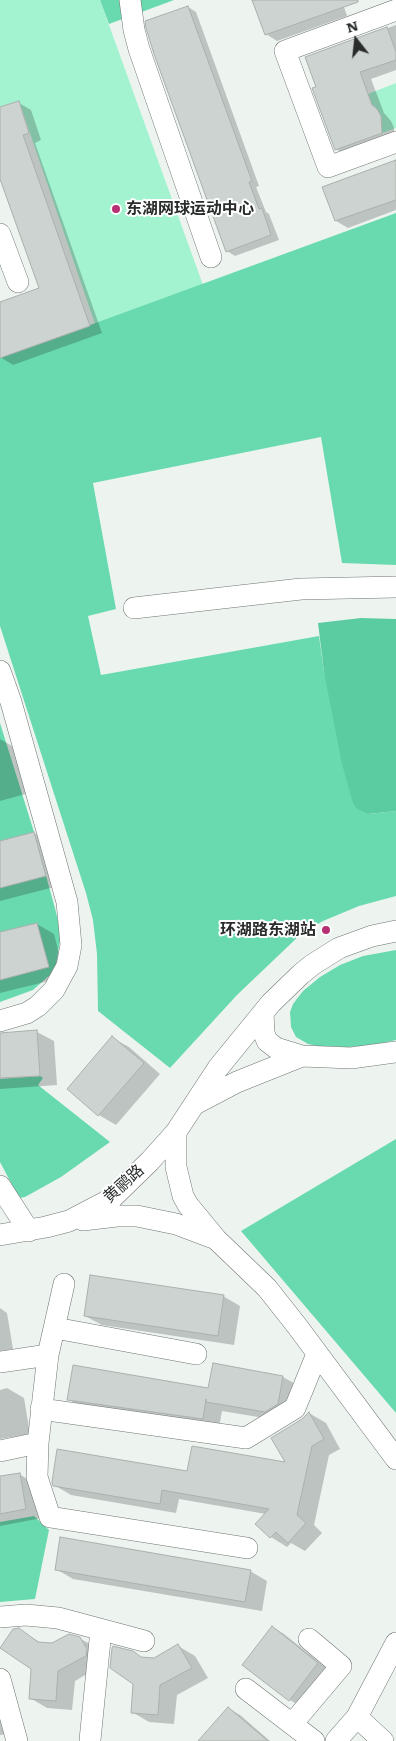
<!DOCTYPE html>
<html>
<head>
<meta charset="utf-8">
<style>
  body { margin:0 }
  #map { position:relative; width:396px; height:1741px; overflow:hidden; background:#edf4f0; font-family:Literata,serif }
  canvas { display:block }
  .north { position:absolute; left:331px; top:15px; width:50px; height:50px; -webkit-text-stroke:4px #fff; paint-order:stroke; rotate:344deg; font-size:14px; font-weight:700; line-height:20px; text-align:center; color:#292c2b }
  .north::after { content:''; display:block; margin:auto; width:18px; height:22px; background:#292c2b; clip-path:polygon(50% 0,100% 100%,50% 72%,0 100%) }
</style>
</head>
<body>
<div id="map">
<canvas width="396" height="1741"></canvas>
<div class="north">N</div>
</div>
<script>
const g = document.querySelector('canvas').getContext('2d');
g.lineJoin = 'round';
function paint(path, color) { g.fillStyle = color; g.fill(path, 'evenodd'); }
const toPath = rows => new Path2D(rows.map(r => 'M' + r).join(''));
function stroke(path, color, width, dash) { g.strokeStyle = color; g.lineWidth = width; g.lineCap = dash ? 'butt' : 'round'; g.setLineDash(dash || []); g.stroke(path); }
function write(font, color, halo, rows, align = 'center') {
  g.font = font + ' Literata,"Noto Sans SC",serif'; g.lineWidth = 4; g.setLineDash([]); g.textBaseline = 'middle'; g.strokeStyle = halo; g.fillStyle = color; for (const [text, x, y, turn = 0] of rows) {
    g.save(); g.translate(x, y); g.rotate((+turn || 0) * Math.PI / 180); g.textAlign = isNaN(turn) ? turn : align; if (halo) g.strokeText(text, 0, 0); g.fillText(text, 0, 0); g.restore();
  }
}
paint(toPath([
  [0,0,100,0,203,285,95,324,19,101,0,107],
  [396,83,396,128,382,133,381,116,377,109,372,105,368,94]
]), '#a3f2d0');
paint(toPath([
  [100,0,174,0,109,24],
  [396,213,396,565,342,563,321,437,93,483,116,609,88,616,101,675,319,636,324,672,368,814,396,811,396,896,359,906,323,921,301,934,237,995,170,1068,98,1011,97,954,93,920,86,893,0,626,0,358],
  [0,723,34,832,56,912,59,926,60,940,56,965,51,974,33,990,0,1002],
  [396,950,396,1040,370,1046,347,1047,317,1046,308,1044,296,1037,291,1027,290,1012,293,1004,303,991,320,977,340,965,363,956],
  [40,1076,43,1078,38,1085,110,1142,61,1177,25,1197,19,1198,0,1162,0,1079],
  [396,1139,396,1413,241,1231],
  [34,1516,49,1530,35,1599,0,1602,0,1522]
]), '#69daaf');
paint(toPath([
  [361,618,396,619,396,811,368,814,356,808,353,803,342,764,324,672,318,623]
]), '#5bcca2');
paint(toPath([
  [254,0,353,0,343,4,347,16,277,41,266,34],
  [188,7,196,12,259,186,256,187,266,212,269,214,279,240,235,256,227,251],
  [396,25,396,70,371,79,384,113,391,121,394,128,394,139,348,156,336,149,318,88,307,58],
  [19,103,31,110,41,140,35,143,102,333,13,365,0,357,0,304,41,289,0,176,0,108],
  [396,161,396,210,348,228,336,221],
  [0,739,17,749,29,793,0,801],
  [34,833,51,843,62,885,0,901,0,842],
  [37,924,54,934,65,977,0,993,0,934],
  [37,1032,54,1041,57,1085,0,1089,0,1034],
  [112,1038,129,1047,160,1074,116,1125,99,1115,68,1089],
  [223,1296,240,1306,234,1345,102,1325,85,1316],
  [0,1308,7,1313,13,1349,0,1351],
  [283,1377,299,1386,282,1421,222,1411,219,1428,85,1409,68,1399,209,1390],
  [7,1388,24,1398,30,1434,0,1439,0,1390],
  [309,1413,326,1423,340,1449,329,1455,314,1525,322,1533,305,1551,291,1543,287,1547,271,1537,266,1514,179,1499,176,1513,71,1495,54,1485,287,1464,302,1420],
  [19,1474,36,1484,42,1518,0,1526,0,1478],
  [56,1569,250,1571,267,1581,262,1611,73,1579],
  [272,1627,284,1634,329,1670,301,1707,290,1700,244,1665],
  [18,1629,41,1643,52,1644,79,1638,97,1648,102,1665,75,1681,72,1710,47,1708,30,1698,32,1669],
  [178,1646,195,1656,208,1678,177,1695,174,1724,149,1722,132,1712,142,1658,155,1659],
  [0,1702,9,1734,0,1735],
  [228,1708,240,1715,270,1741,200,1741]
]), '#0003');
const building = toPath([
  [252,0,358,0,358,2,265,35,252,0],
  [188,6,252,181,249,182,259,209,262,208,271,235,226,252,154,54,146,28,145,21,188,6],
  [387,27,396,52,396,60,360,72,372,105,377,109,381,116,382,133,335,150,312,88,316,87,305,57,387,27],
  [19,101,29,133,23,135,90,326,0,358,0,302,39,288,0,179,0,107,19,101],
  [396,160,396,200,335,221,322,187,396,160],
  [34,832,46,876,0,888,0,841,34,832],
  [37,923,49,967,0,980,0,932,37,923],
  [37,1030,40,1076,0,1078,0,1033,37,1030],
  [112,1036,144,1063,98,1116,67,1089,112,1036],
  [90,1275,224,1295,218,1336,84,1316,90,1275],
  [213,1363,283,1376,278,1404,265,1412,206,1402,206,1399,203,1419,67,1400,73,1365,208,1388,213,1363],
  [309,1412,324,1439,312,1446,297,1515,306,1523,288,1543,276,1532,270,1538,255,1524,269,1509,162,1490,160,1504,53,1486,52,1482,57,1449,187,1471,192,1446,285,1462,271,1438,302,1419,309,1412],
  [20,1473,26,1509,0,1514,0,1476,20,1473],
  [60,1537,251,1570,245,1602,55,1570,60,1537],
  [272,1626,318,1663,289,1701,242,1665,272,1626],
  [19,1628,38,1642,52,1643,69,1634,80,1637,87,1649,86,1656,58,1671,56,1701,29,1699,31,1669,0,1648,13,1629,19,1628],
  [178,1644,192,1668,160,1685,158,1715,131,1713,133,1684,110,1668,112,1648,113,1646,133,1651,141,1657,154,1658,178,1644],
  [228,1707,268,1741,198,1741,228,1707]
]);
paint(building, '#cdd3d0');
stroke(building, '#aab0ad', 1);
const minor = toPath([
  [130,0,134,30,139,49,211,257],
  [396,10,285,51,328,167,396,142],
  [0,234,18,282],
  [134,608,301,589,396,587],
  [0,671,11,702,67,902,71,945,67,966,54,990,38,1006,27,1013,0,1021],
  [263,1013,264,1033,267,1041,276,1048,302,1056,351,1058,396,1052],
  [197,1103,237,1082,302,1056],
  [176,1132,176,1167,183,1196,188,1205,216,1239,267,1288,297,1326,396,1459],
  [0,1186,29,1231],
  [83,1220,117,1216,137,1216,176,1224,216,1239],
  [0,1235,46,1227,69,1221,111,1199,150,1161,176,1132,218,1068,271,1003,301,974,312,965,339,948,372,936,396,931],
  [64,1284,48,1355,38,1443,37,1477,50,1517,247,1548],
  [55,1328,196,1354],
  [0,1362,48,1355],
  [41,1409,246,1438,295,1408,317,1354],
  [0,1451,38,1443],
  [0,1617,26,1615,58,1618,144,1641],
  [0,1679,17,1741],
  [246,1689,314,1741],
  [357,1717,383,1741],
  [292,1724,341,1666,309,1639],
  [90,1740,101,1630],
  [336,1741,357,1717,396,1643]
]);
stroke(minor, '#6f7572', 22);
stroke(minor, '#fff', 21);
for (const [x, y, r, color] of [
  [116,209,5,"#b73073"],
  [326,930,5,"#b73073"]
]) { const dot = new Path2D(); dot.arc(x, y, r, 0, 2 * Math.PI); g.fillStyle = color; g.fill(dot); stroke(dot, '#fff', 2); }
write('bold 16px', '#292c2b', '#fff', [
  ["东湖网球运动中心",126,209],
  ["环湖路东湖站",316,930,"right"]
], 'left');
write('16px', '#292c2b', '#fff', [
  ["黄鹂路",124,1184,-42]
]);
</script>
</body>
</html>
